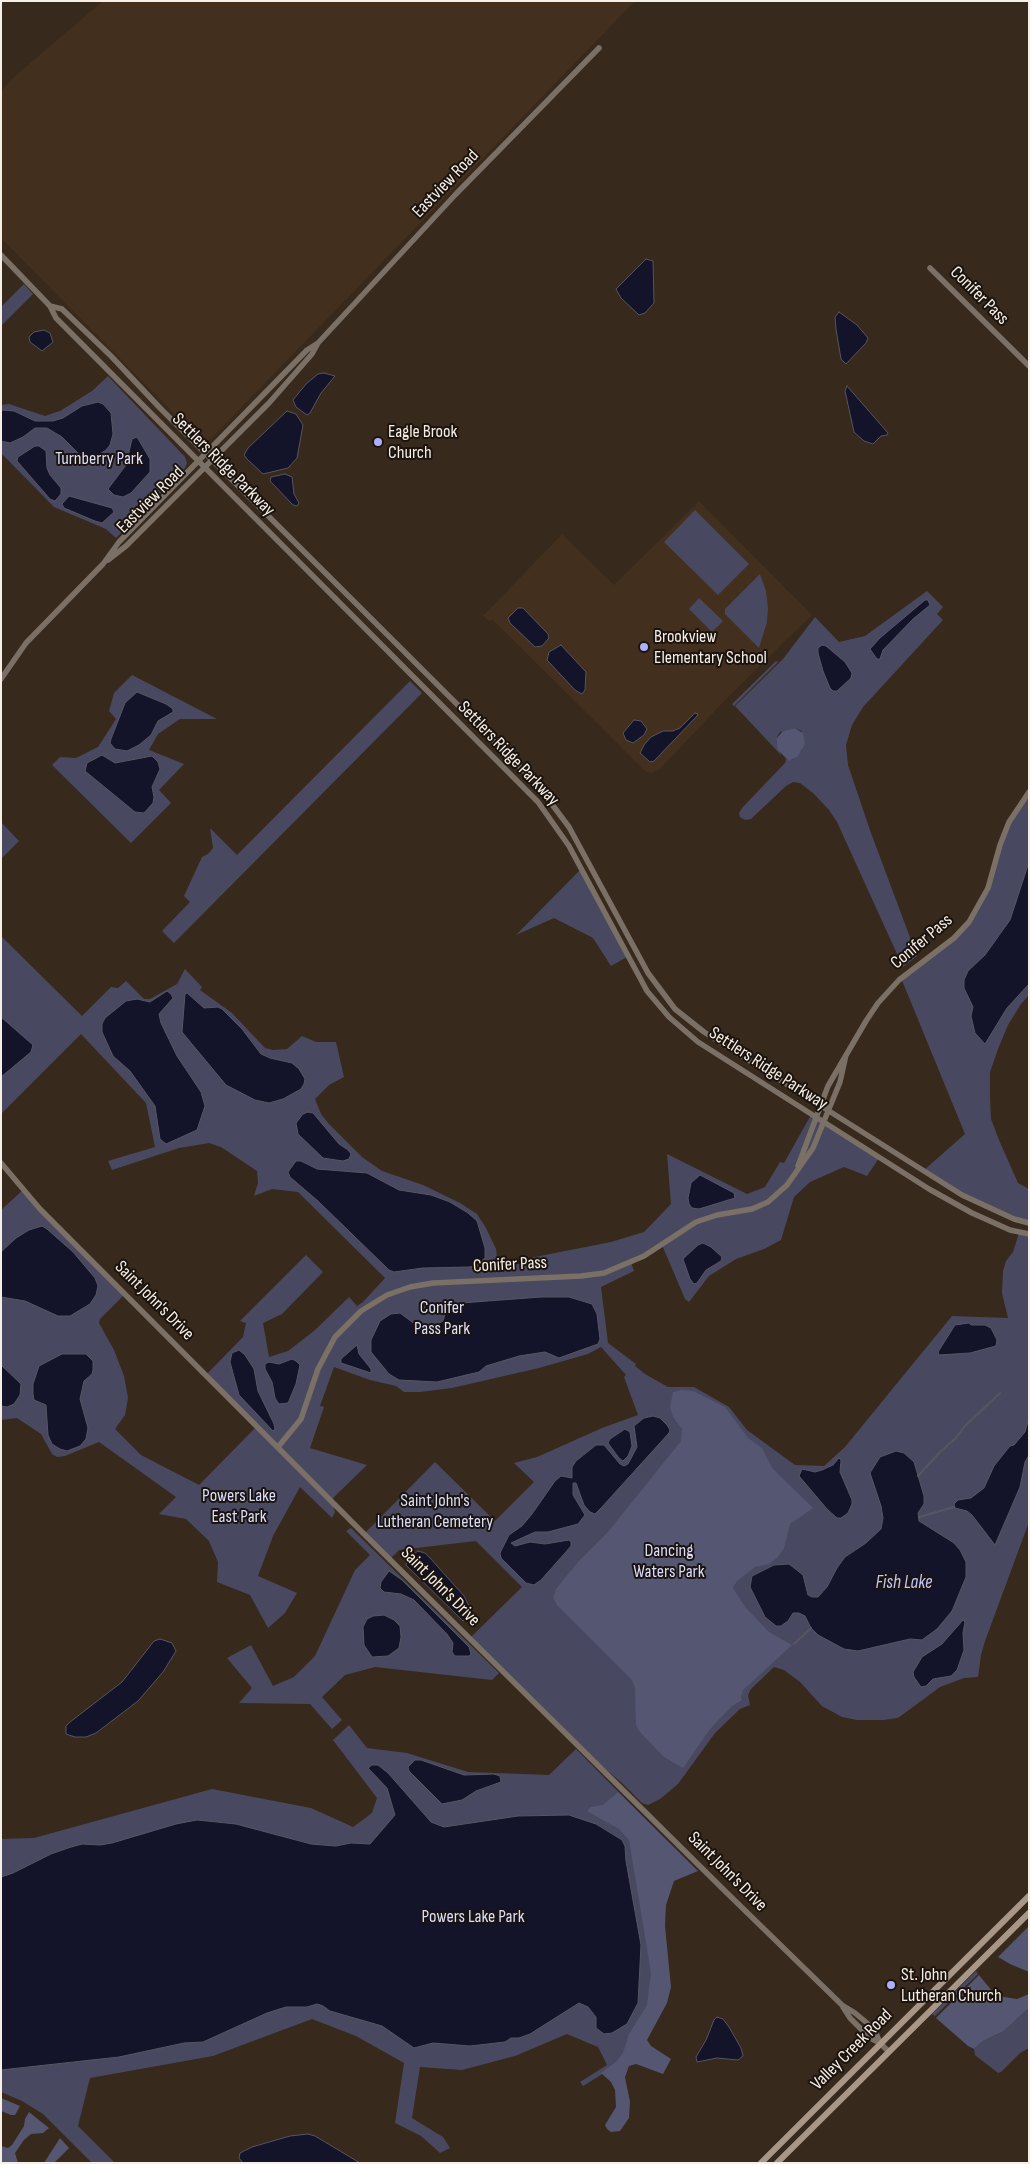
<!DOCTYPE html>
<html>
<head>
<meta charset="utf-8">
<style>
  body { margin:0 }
  #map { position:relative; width:1030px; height:2164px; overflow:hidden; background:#37291c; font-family:"Sofia Sans Condensed",sans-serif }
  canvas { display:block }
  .frame { position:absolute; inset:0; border:2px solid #f7eee5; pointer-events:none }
</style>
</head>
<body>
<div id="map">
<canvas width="1030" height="2164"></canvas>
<div class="frame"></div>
</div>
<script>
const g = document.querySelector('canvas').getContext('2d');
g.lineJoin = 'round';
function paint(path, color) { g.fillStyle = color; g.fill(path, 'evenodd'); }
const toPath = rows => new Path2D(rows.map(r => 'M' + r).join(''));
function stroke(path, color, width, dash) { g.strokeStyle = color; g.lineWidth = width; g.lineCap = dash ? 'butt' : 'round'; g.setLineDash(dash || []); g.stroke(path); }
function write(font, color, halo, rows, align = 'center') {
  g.font = font + ' "Sofia Sans Condensed",sans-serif'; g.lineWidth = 4; g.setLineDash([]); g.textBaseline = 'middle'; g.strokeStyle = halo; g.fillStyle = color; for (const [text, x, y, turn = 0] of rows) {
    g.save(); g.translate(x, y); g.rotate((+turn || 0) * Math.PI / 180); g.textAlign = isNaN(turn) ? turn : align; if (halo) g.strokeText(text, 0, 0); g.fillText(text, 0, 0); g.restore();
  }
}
paint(toPath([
  [103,1,635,1,211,439,201,441,1,238,1,91,15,76],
  [699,501,812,615,731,694,659,770,651,773,645,771,493,620,489,621,483,616,562,534,614,585]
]), '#422f1d');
paint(toPath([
  [24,284,33,294,1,326,1,307],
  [108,376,185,457,187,463,185,468,116,538,106,529,54,507,1,453,1,405,9,404,45,416,60,411,92,391],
  [695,510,749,564,718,595,664,542],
  [760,574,766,591,768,608,767,622,759,648,725,614,725,609],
  [927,591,943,607,937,614,943,620,863,707,852,725,846,745,848,765,871,833,917,956,903,967,837,822,829,810,813,793,800,783,793,782,786,786,751,819,745,820,740,817,739,813,742,808,785,763,786,760,783,756,785,759,792,760,802,750,802,731,795,728,780,732,777,737,776,741,781,755,735,706,783,659,815,617,839,642,865,636],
  [699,598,723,621,712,632,689,609],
  [776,661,778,662,734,706,732,704],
  [132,675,217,719,180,719,158,734,149,750,184,764,159,790,171,803,131,843,52,765,60,757,76,758,98,747,116,719,109,711,114,693],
  [410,681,422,693,174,943,162,931,190,902,184,896,202,857,208,854,213,848,210,828,237,855],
  [1029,792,1029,995,1021,1004,1008,1025,998,1049,990,1072,990,1096,991,1119,999,1140,1018,1183,1029,1189,1029,1223,962,1195,923,1171,965,1134,901,978,954,938,984,897,1004,833],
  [1,822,19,841,1,859],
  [581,869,627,957,611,966,593,938,554,918,516,935],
  [1,936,82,1016,111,987,118,988,126,981,144,999,150,999,177,984,185,969,202,987,200,990,232,1013,265,1048,273,1050,287,1049,302,1036,316,1042,336,1042,344,1077,329,1085,315,1099,321,1114,329,1124,362,1157,382,1171,423,1185,460,1203,477,1214,486,1228,496,1249,498,1266,530,1263,530,1258,611,1242,644,1232,671,1204,667,1154,747,1194,765,1187,780,1162,784,1163,811,1115,879,1158,867,1176,844,1167,810,1182,794,1197,781,1240,764,1249,736,1259,709,1276,689,1302,685,1299,662,1245,631,1263,634,1271,601,1287,608,1343,636,1364,635,1366,645,1374,668,1387,694,1387,729,1407,747,1430,795,1465,824,1466,845,1447,952,1316,1008,1318,1002,1293,1003,1271,1006,1261,1013,1252,1019,1233,1029,1234,1029,1522,985,1641,981,1655,978,1677,964,1678,940,1687,898,1718,883,1720,857,1720,842,1717,822,1706,800,1682,784,1670,774,1667,751,1689,748,1695,750,1705,740,1709,715,1733,678,1784,660,1799,648,1805,642,1803,622,1783,578,1746,470,1638,522,1587,476,1541,399,1550,390,1559,364,1534,435,1462,495,1521,534,1482,514,1463,537,1457,602,1428,638,1415,624,1377,626,1375,601,1347,588,1354,539,1368,452,1388,420,1392,404,1392,396,1386,370,1380,334,1367,320,1406,324,1407,310,1448,367,1465,331,1500,335,1512,332,1518,300,1487,273,1536,258,1576,297,1593,285,1613,268,1628,250,1595,217,1582,218,1562,209,1541,186,1519,159,1514,176,1497,99,1442,65,1456,57,1457,52,1454,41,1434,17,1418,1,1420,1,1210,24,1189,125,1294,100,1319,99,1323,114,1350,124,1376,128,1398,125,1415,115,1429,141,1455,199,1485,257,1426,206,1375,243,1337,246,1323,240,1321,306,1255,323,1272,282,1314,263,1323,269,1357,288,1351,314,1331,349,1297,357,1306,363,1302,385,1278,298,1192,272,1189,254,1196,258,1183,257,1171,221,1147,209,1143,179,1148,112,1170,108,1161,155,1147,146,1103,81,1034,1,1114],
  [351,1528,499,1673,492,1680,375,1667,345,1675,322,1697,342,1720,332,1729,310,1704,239,1703,252,1688,227,1658,251,1645,273,1686,294,1677,315,1656,355,1570,370,1555,346,1531],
  [349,1725,367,1748,407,1753,468,1772,549,1775,576,1749,686,1860,671,1875,659,1909,661,2002,639,2040,670,2060,663,2073,627,2059,583,2086,580,2082,607,2065,598,2047,567,2034,515,2056,462,2070,420,2067,412,2118,443,2137,450,2148,440,2153,421,2136,395,2123,404,2063,356,2036,312,2019,213,2056,90,2078,78,2126,115,2163,92,2163,43,2114,22,2101,1,2092,1,1839,34,1838,212,1789,311,1808,353,1827,372,1813,377,1798,333,1740],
  [976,1971,978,1974,944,2007,935,2016,932,2014],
  [1029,2008,1029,2048,1020,2053,1001,2072,998,2073,975,2055,974,2049,983,2041,1004,2031]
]), '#484960');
paint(toPath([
  [795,728,803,733,805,744,798,756,789,761,778,750,776,739,783,731],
  [681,1390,693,1391,725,1407,748,1438,762,1448,772,1468,813,1508,790,1524,784,1548,777,1558,769,1564,755,1567,737,1581,733,1588,746,1608,769,1632,792,1645,743,1690,741,1697,742,1700,732,1706,710,1729,683,1768,664,1757,639,1731,636,1725,635,1688,632,1680,557,1605,553,1598,556,1589,578,1562,608,1532,681,1441,682,1429,673,1417,670,1407,673,1392],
  [618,1792,698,1871,674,1881,666,1905,665,1926,671,1987,667,2003,647,2040,651,2046,671,2059,663,2074,636,2064,629,2066,625,2077,630,2102,629,2118,620,2131,611,2132,607,2129,605,2125,616,2107,615,2090,611,2082,601,2073,616,2062,623,2053,629,2034,647,2005,651,1973,629,1840,619,1829,587,1811,591,1807,603,1805],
  [1029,1926,1029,1972,1010,1964,998,1957],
  [979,1975,992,1991,1004,1997,1017,1999,1029,1994,1029,2008,1004,2031,983,2041,974,2049,968,2046,936,2018],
  [1,2098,20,2106,15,2115,11,2115,1,2111],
  [29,2112,49,2128,43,2133,31,2134,24,2140,15,2153,18,2163,1,2163,1,2146,8,2148,12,2145,24,2126,25,2119],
  [60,2138,69,2148,54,2163,44,2163]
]), '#545672');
const water = toPath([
  [646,259,653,261,654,303,645,313,639,315,621,298,616,289,646,259],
  [839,312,857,325,868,338,866,343,846,364,841,359,836,329,835,317,839,312],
  [44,330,50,333,53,342,42,351,30,342,29,337,34,332,44,330],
  [324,373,335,376,321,393,310,413,307,415,296,407,293,400,306,384,318,374,324,373],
  [847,386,888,433,887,435,881,436,873,444,864,441,854,432,845,391,847,386],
  [98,402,103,404,111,413,113,434,110,445,106,450,94,458,81,456,62,437,47,428,35,428,23,437,10,443,1,441,1,411,3,410,14,411,35,421,53,421,63,418,82,406,98,402],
  [287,411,296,414,303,425,297,458,288,468,263,474,247,459,244,455,248,448,287,411],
  [137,437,150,459,150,472,131,493,123,497,114,495,108,489,126,465,132,439,137,437],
  [35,446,39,446,46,451,47,468,50,475,61,488,61,494,55,501,50,499,17,461,18,457,35,446],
  [285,474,292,477,294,494,299,503,297,506,293,505,270,481,271,477,285,474],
  [69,496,112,508,114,512,102,523,95,521,64,508,62,504,69,496],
  [925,600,928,600,930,605,913,619,883,650,880,659,877,659,870,649,880,638,925,600],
  [518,608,523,608,548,634,549,638,542,646,535,647,510,623,508,618,518,608],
  [561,645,586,672,585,690,582,694,575,690,547,660,549,652,561,645],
  [822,645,826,646,845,662,852,673,851,678,837,691,833,691,830,688,823,671,818,653,818,648,822,645],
  [137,692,166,704,173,709,173,712,158,721,151,735,139,745,127,751,115,749,110,743,111,739,125,703,137,692],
  [695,713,698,714,697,716,654,761,650,762,640,753,644,745,651,737,663,731,673,731,680,728,695,713],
  [634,720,641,721,647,729,644,735,633,743,626,740,623,733,634,720],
  [102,755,115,763,152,756,158,762,160,769,152,787,154,797,153,803,144,813,135,812,85,771,87,763,102,755],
  [1029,862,1029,984,1007,1008,985,1044,975,1033,971,1016,973,1007,964,988,964,980,968,971,985,955,1010,920,1029,862],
  [167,991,171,994,173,998,159,1014,161,1023,177,1056,201,1092,205,1106,197,1130,166,1144,160,1139,155,1106,130,1071,113,1056,102,1032,102,1024,105,1018,126,1001,137,999,150,1002,167,991],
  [187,993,204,1008,218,1007,222,1009,242,1029,261,1054,270,1058,292,1063,299,1069,305,1079,304,1084,301,1089,283,1099,269,1103,255,1100,226,1085,182,1032,185,994,187,993],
  [1,1017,33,1045,31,1052,1,1077,1,1017],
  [308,1112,313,1113,339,1144,348,1150,351,1154,349,1159,343,1161,323,1158,298,1134,296,1123,303,1114,308,1112],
  [296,1161,301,1161,317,1169,367,1173,399,1190,431,1195,450,1202,468,1213,477,1221,485,1248,485,1258,476,1266,469,1267,423,1268,394,1272,389,1270,318,1201,290,1177,288,1172,296,1161],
  [700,1175,734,1193,735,1198,699,1209,692,1208,689,1204,688,1198,691,1183,700,1175],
  [42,1226,47,1229,73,1252,95,1278,98,1286,96,1295,90,1304,70,1316,58,1316,25,1301,1,1297,1,1252,16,1238,29,1230,42,1226],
  [703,1243,711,1247,722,1257,721,1261,706,1270,697,1283,694,1284,690,1279,683,1259,698,1245,703,1243],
  [541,1297,569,1297,592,1304,597,1314,600,1339,598,1344,559,1358,545,1352,519,1356,486,1366,479,1372,437,1382,399,1380,389,1374,371,1352,371,1340,380,1321,391,1314,400,1313,416,1325,427,1330,443,1321,448,1304,541,1297],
  [969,1323,971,1325,985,1325,991,1328,997,1340,996,1346,970,1353,939,1355,938,1352,955,1325,969,1323],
  [357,1345,359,1354,371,1369,371,1373,341,1363,341,1359,357,1345],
  [239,1350,245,1355,254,1369,258,1391,274,1424,275,1429,273,1431,239,1395,230,1362,232,1353,239,1350],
  [62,1354,86,1354,93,1361,93,1370,92,1374,84,1381,80,1399,88,1428,86,1439,80,1446,67,1451,60,1449,52,1444,48,1435,46,1405,34,1400,33,1394,33,1384,39,1366,62,1354],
  [292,1359,296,1361,300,1365,296,1384,288,1403,279,1404,275,1398,272,1382,265,1369,265,1364,269,1362,279,1364,292,1359],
  [1,1365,21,1384,20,1395,14,1404,7,1407,1,1406,1,1365],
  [653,1416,660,1418,667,1425,670,1430,669,1433,601,1508,595,1514,590,1512,584,1505,576,1483,573,1483,573,1495,585,1515,578,1524,548,1532,535,1532,511,1543,515,1546,530,1542,545,1544,569,1540,571,1542,571,1546,565,1553,541,1580,534,1585,526,1583,501,1558,500,1553,509,1535,522,1526,532,1514,555,1481,561,1476,572,1478,572,1467,576,1461,596,1445,604,1445,620,1464,624,1466,628,1464,637,1447,634,1426,644,1418,653,1416],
  [1029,1418,1029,1455,1025,1462,1020,1487,995,1545,972,1515,967,1511,955,1508,954,1504,958,1500,971,1498,984,1488,994,1466,1010,1446,1014,1445,1025,1432,1029,1418],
  [625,1429,630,1432,632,1446,628,1456,623,1461,619,1458,608,1443,610,1439,625,1429],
  [896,1451,904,1453,914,1462,924,1496,924,1504,918,1513,919,1521,954,1543,960,1550,966,1562,966,1577,952,1611,937,1629,922,1640,910,1639,858,1651,844,1649,818,1635,811,1628,805,1616,799,1613,793,1613,788,1621,781,1626,776,1626,765,1617,750,1587,752,1576,774,1565,789,1564,803,1575,808,1595,812,1597,818,1597,827,1587,837,1568,845,1557,866,1543,881,1529,883,1518,881,1506,870,1473,880,1457,896,1451],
  [839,1458,841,1460,840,1472,852,1500,852,1504,848,1513,841,1518,837,1518,827,1509,799,1476,802,1469,815,1472,822,1470,833,1465,839,1458],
  [418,1551,425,1553,430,1558,464,1596,469,1606,469,1615,463,1621,406,1565,407,1559,418,1551],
  [389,1571,402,1580,469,1647,471,1654,469,1656,455,1656,452,1652,453,1643,447,1634,414,1600,401,1594,384,1592,380,1588,381,1582,389,1571],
  [384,1615,394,1620,400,1626,401,1637,399,1648,388,1656,372,1657,364,1645,363,1627,367,1619,373,1616,384,1615],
  [963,1620,965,1622,963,1633,964,1650,957,1670,951,1676,933,1679,926,1686,921,1687,914,1677,913,1672,922,1657,942,1644,963,1620],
  [160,1639,172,1643,176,1651,163,1672,138,1701,96,1733,86,1737,75,1737,66,1734,66,1726,70,1722,122,1682,154,1641,160,1639],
  [415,1760,421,1760,464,1775,494,1774,500,1776,501,1782,476,1791,462,1800,442,1804,409,1771,408,1767,415,1760],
  [372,1765,378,1765,388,1773,431,1822,444,1827,518,1816,569,1815,596,1824,622,1840,625,1846,626,1861,641,1945,638,2003,627,2024,612,2033,604,2034,596,2028,596,2017,588,2007,579,2003,530,2034,519,2038,511,2038,505,2042,470,2046,433,2043,414,2048,382,2026,330,2011,323,2006,317,2004,307,2007,286,2007,267,2013,203,2042,184,2043,119,2057,1,2070,1,1877,13,1873,51,1854,68,1848,82,1844,100,1845,112,1843,176,1824,197,1820,236,1824,311,1844,336,1846,351,1843,370,1844,395,1815,387,1788,368,1768,372,1765],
  [717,2017,723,2019,729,2027,741,2048,743,2056,738,2060,717,2058,697,2062,696,2057,706,2040,714,2020,717,2017],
  [308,2134,315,2136,360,2163,243,2163,239,2158,240,2153,252,2147,290,2136,308,2134]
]);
paint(water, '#13132a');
stroke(water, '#575562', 1);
stroke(toPath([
  [918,1476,940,1452,956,1438,965,1426,1000,1393],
  [919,1517,954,1507],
  [794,1644,811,1628]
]), '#575562', 2);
stroke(toPath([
  [1,255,50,306,56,318,538,802,569,846,647,991,669,1017,698,1042,929,1189,972,1213,1010,1230,1029,1234],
  [930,268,1029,366],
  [50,306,62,309,111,356,160,408,536,783,569,827,648,973,675,1009,704,1032,962,1195,1014,1219,1029,1223],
  [108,560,126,546,269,403,312,354,317,345],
  [1,679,26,643,103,564,119,542,307,350,318,343,455,195,599,48],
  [1,1163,40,1209,364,1534,727,1893,842,2005,855,2013,867,2023,876,2033,880,2043],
  [798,1166,828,1086,866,1021,878,1003,899,980,954,938,969,922,988,888,1000,845,1009,822,1029,792],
  [278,1447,301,1419,318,1369,335,1337,361,1311,387,1295,410,1287,433,1283,581,1276,604,1273,644,1256,696,1222,717,1215,752,1209,768,1202,787,1185,813,1148,840,1082,846,1055],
  [843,2007,850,2018,870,2038,880,2043,888,2051]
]), '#7b7066', 5.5);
stroke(toPath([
  [761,2163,1029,1896],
  [777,2163,1029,1913]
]), '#a89686', 6);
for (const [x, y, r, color] of [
  [378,442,5,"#acaffb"],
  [644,647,5,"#acaffb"],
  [891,1985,5,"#acaffb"]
]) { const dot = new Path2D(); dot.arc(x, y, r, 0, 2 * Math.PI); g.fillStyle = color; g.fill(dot); stroke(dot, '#1a130e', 2); }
write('18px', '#f7eee5', '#1a130e', [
  ["Eastview Road",446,184,-46],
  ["Conifer Pass",979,296,45],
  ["Settlers Ridge Parkway",223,465,45],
  ["Eastview Road",151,500,-45],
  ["Settlers Ridge Parkway",508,754,46],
  ["Conifer Pass",922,942,-40],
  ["Settlers Ridge Parkway",768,1069,33],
  ["Conifer Pass",510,1265,-3],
  ["Saint John's Drive",154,1301,45],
  ["Saint John's Drive",440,1587,45],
  ["Saint John's Drive",727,1872,45],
  ["Valley Creek Road",852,2050,-45]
]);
write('18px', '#f7eee5', '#1a130e', [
  ["Eagle Brook",388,432],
  ["Church",388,453],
  ["Brookview",654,637],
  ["Elementary School",654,658],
  ["St. John",901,1975],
  ["Lutheran Church",901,1996]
], 'left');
write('18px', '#daddfe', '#1a130e', [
  ["Turnberry Park",99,459],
  ["Conifer",442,1308],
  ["Pass Park",442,1329],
  ["Powers Lake",239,1496],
  ["East Park",239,1517],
  ["Saint John's",435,1501],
  ["Lutheran Cemetery",435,1522],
  ["Dancing",669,1551],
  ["Waters Park",669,1572],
  ["Powers Lake Park",473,1917]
]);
write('italic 19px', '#c2c6fc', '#1a130e', [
  ["Fish Lake",904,1583]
]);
</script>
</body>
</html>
